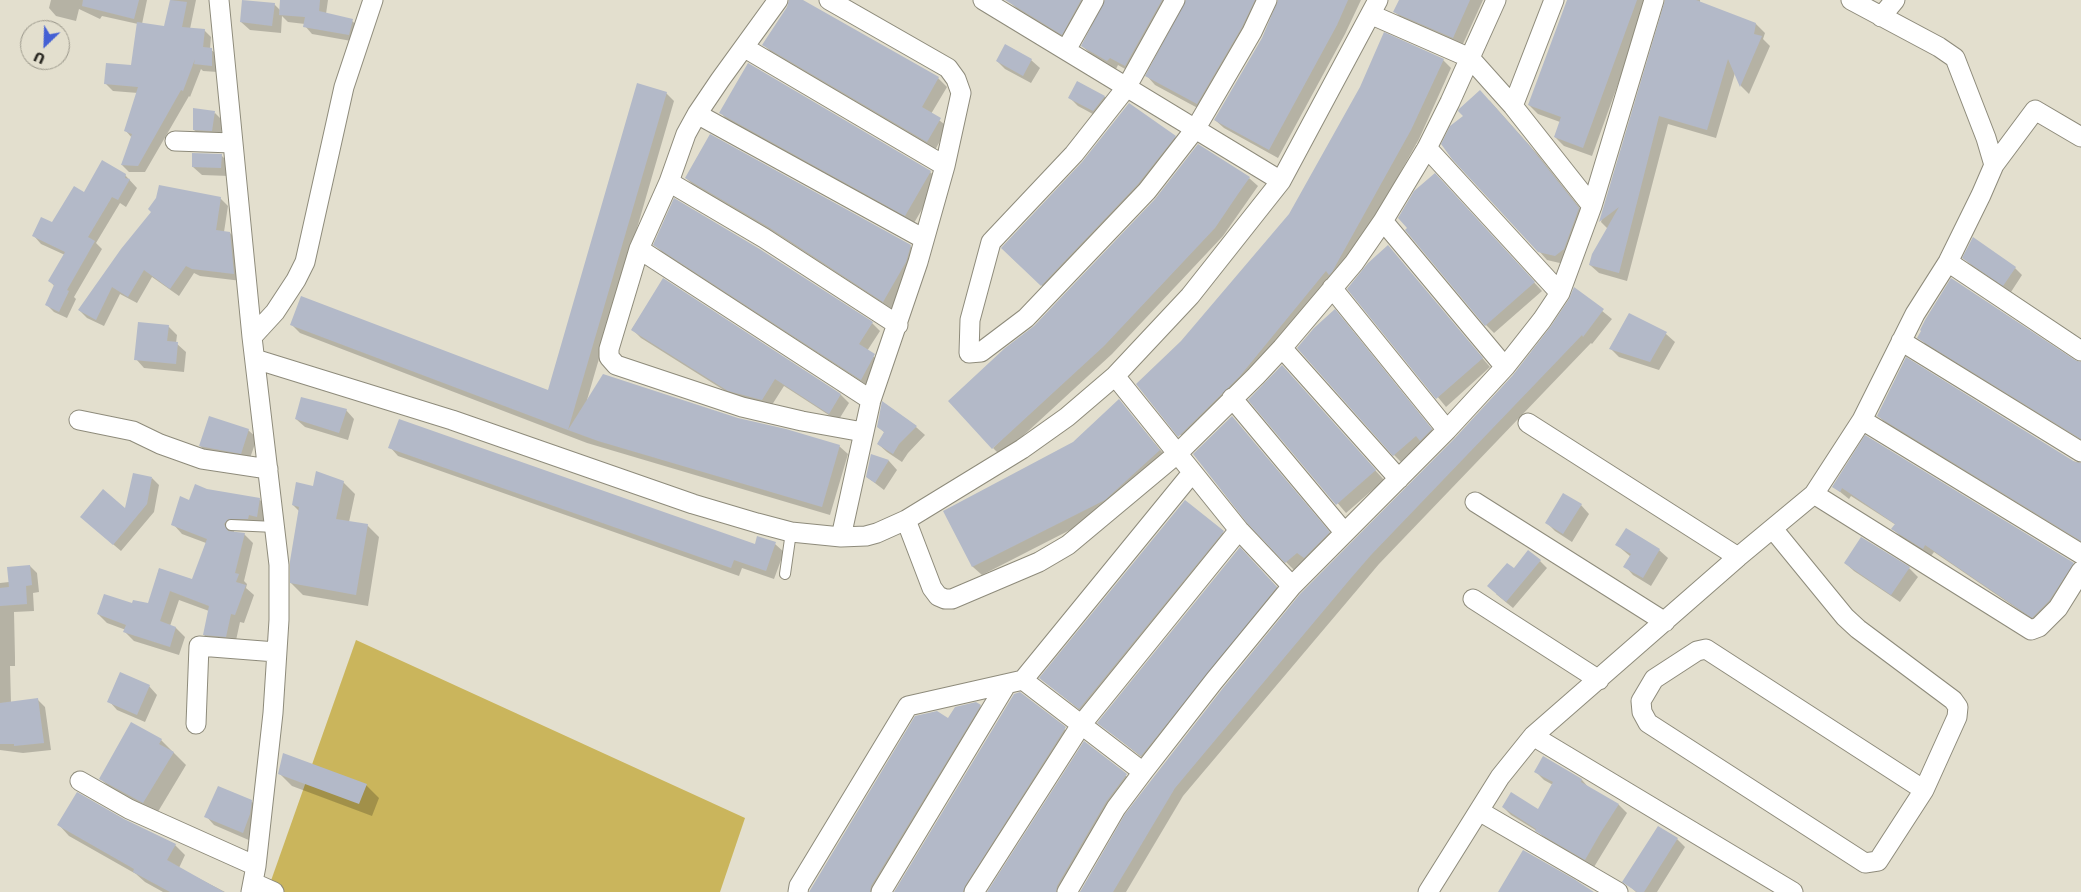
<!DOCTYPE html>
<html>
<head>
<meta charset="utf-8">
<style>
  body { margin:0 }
  #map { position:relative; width:2081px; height:892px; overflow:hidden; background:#e3dfce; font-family:"DejaVu Sans",sans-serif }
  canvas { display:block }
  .north { position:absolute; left:20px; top:20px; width:50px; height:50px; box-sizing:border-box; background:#e3dfce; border:1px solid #9a978a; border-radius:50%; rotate:204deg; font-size:14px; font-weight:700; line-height:20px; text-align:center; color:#2d2b25 }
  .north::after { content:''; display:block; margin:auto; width:18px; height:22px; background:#4460d4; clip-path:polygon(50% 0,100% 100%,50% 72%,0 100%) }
</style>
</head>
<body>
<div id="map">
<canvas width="2081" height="892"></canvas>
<div class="north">U</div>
</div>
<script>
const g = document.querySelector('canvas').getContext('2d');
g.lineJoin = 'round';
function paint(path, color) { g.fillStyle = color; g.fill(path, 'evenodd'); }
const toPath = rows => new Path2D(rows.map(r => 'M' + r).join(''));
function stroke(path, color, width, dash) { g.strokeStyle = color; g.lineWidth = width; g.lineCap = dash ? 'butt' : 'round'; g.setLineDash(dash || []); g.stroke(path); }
paint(toPath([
  [356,640,745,818,720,892,267,892]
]), '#cab55c');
paint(toPath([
  [51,0,147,0,142,24,165,28,171,0,196,0,190,29,204,30,211,37,210,49,219,56,218,72,203,71,201,69,190,97,189,96,145,172,129,172,122,165,132,138,126,131,138,93,113,91,106,84,132,67,138,24,102,16,100,19,79,9,76,21,56,16,49,8],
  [281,0,328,0,326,14,352,21,360,28,357,42,312,34,305,26,305,24,288,22,282,16,281,33,250,30,241,22,274,4,281,11],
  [791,0,801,0,938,78,947,87,931,114,948,127,935,150,772,53,764,45,788,7],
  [1012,0,1095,0,1070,42,1019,11,1010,2],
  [1105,0,1176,0,1134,74,1118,65,1116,69,1091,54,1082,46],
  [1186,0,1270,0,1205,112,1155,85,1147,76],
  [1279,0,1361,0,1345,34,1278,158,1224,128,1215,120,1263,38],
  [1400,0,1483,0,1462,46,1403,20,1395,12],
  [1568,0,1657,0,1648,1,1592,156,1564,146,1555,137,1560,122,1538,114,1529,105],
  [1666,0,1700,0,1700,3,1756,24,1765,33,1763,39,1770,46,1749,94,1741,86,1735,73,1716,138,1668,124,1627,281,1599,273,1590,265,1608,229,1601,222],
  [1031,60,1040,68,1031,83,1005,69,997,61],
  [1443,60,1451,68,1419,139,1340,280,1188,444,1138,384,1182,342],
  [1078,82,1105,97,1113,105,1102,119,1078,106,1069,97],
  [666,93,674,101,587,400,738,419,839,446,848,454,830,515,587,443,300,333,292,325,548,391],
  [1489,100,1538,155,1587,217,1564,264,1547,260,1539,251],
  [215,113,223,121,220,139,203,138,194,130],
  [721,113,930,172,939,180,914,223,729,122],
  [1175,137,1183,145,1050,293,1011,257],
  [221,155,230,164,229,176,202,175,193,167],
  [125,175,137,188,126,207,120,203,96,243,102,249,74,297,76,299,67,318,54,312,47,305,55,287,50,281,65,255,41,244,34,236,53,224,85,193],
  [686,178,910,246,919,254,892,309,780,236,694,186],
  [1249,178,1258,186,1223,236,1112,354,1001,456,993,448],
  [1443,183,1542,291,1494,333,1486,325],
  [220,198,228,206,224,232,230,233,238,241,242,281,200,276,194,273,179,296,152,277,137,303,120,294,104,326,87,318,79,310],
  [655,245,872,323,880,331,867,351,882,364,870,387,663,253],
  [1388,247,1490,367,1446,407,1349,289],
  [1964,258,2015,268,2022,275,2011,292,1971,265],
  [664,280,841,395,849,403,838,421,784,386,770,408,738,399,641,338,632,329],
  [1575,289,1612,319,1592,344,1591,343,1379,564,1183,796,1126,892,1080,892,1456,438,1514,375,1552,327,1571,300],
  [1629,315,1666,334,1675,342,1659,370,1619,357,1610,348],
  [1343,319,1439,438,1402,463,1394,455],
  [168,326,177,335,176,343,186,352,184,372,144,368,136,359],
  [1919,337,2081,363,2081,441,1927,346],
  [1290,375,1384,480,1346,513,1250,400],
  [1119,401,1168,459,1113,508,982,575,973,567,945,511,1074,443],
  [883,403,916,427,925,435,908,453,902,462,887,452,878,444,885,433,878,426],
  [346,410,354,419,348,440,305,427,296,419],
  [1878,416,2081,463,2081,543,1887,424],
  [1232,417,1337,541,1306,560,1294,570,1286,562],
  [248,430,257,438,249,461,209,454,200,446],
  [1866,437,2072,563,2080,571,2041,625,1934,552,1931,556,1901,537,1893,529,1896,525,1851,496,1849,499,1834,487],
  [390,447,755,545,775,544,784,552,774,579,742,568,739,576,398,456],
  [872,456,889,461,897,470,884,490,867,477],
  [152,478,159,485,154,512,121,551,81,517,126,510],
  [343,482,355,494,349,522,367,525,379,537,368,606,303,595,291,583,299,511,293,505],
  [207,490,259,499,268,508,266,525,237,527,233,533,244,534,253,543,244,581,247,584,246,588,254,595,244,623,240,622,235,645,213,644,204,635,209,611,179,600,170,626,176,628,185,637,179,655,134,641,125,632,126,630,107,623,98,614,133,605,149,605,159,569,193,580,206,543,182,534,173,524,190,502],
  [1581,505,1589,514,1572,542,1555,531,1546,522],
  [1223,532,1231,540,1088,717,1041,678],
  [1862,539,1909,568,1918,577,1900,602,1854,571,1845,563],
  [1617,545,1659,550,1668,558,1651,586,1633,575,1625,566,1631,557],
  [1248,557,1285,596,1150,764,1099,723],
  [1540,561,1547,568,1513,608,1496,594,1514,570],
  [30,566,37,573,39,592,33,593,34,611,14,612,15,657,15,666,10,666,11,703,38,700,45,707,51,750,23,753,0,750,0,583,9,582],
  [149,686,157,695,145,722,117,710,109,701],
  [1020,693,1074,737,974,892,896,892],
  [980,706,988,714,881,892,810,892,949,720],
  [161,740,186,765,156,815,113,791,101,779],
  [1084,743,1135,783,1067,892,989,892],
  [1536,772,1582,780,1589,788,1619,805,1627,813,1594,867,1545,838,1537,831,1511,815,1503,807,1538,811,1553,785,1544,780],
  [279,773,366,785,379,798,372,816,292,786],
  [251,801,260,810,251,841,214,825,206,816],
  [123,820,175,845,185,855,179,868,225,892,163,892,145,882,136,874,69,836,59,825],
  [1677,839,1685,847,1657,892,1636,892,1624,881]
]), '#0003');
paint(toPath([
  [83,0,139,0,134,19,82,6],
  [170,0,187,2,182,27,205,29,203,47,212,48,212,66,194,64,195,59,183,91,181,90,138,166,121,165,132,134,124,131,138,87,104,84,106,63,131,65,137,22,164,26],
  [242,0,275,3,272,26,240,22],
  [280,0,320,0,319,11,353,19,349,35,303,27,305,17,279,15],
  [789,0,803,0,939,77,922,107,941,118,927,142,762,45,787,7],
  [1005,0,1081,0,1062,35],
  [1105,0,1162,0,1125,66,1110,58,1107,61,1081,46],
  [1186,0,1255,0,1242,27,1197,104,1145,76],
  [1278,0,1348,0,1337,25,1269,150,1214,120,1262,38],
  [1399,0,1470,0,1453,38,1393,12],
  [1567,0,1637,0,1583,148,1554,137,1561,117,1528,105],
  [1665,0,1696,0,1756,23,1754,34,1762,36,1740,87,1728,59,1707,130,1659,116,1619,273,1589,265,1592,254,1619,207,1599,222],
  [1384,32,1444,59,1411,130,1332,272,1329,275,1326,271,1240,376,1178,437,1136,384,1181,341,1289,214,1360,87],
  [1005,44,1032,59,1023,76,996,61],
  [748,63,931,171,905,216,719,113],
  [1077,81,1105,96,1093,111,1068,98],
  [637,83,667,92,568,430,290,325,301,296,548,390],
  [1480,90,1529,145,1579,208,1564,249,1555,256,1538,252,1452,159,1441,144,1450,126,1463,116,1458,111,1459,109],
  [1129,103,1176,136,1138,184,1041,286,1001,248,1082,162],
  [193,108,215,111,212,131,193,130],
  [710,134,911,245,906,262,883,302,770,228,685,178],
  [1198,144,1250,177,1238,194,1215,228,1104,346,992,449,948,401,1005,348,1034,326,1155,199],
  [192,153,222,154,221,168,192,167],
  [102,160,126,174,125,178,130,179,118,200,112,197,88,237,95,241,67,290,69,291,59,312,45,305,54,285,48,281,65,252,32,236,41,217,52,222,74,186,84,192],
  [1435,173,1535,282,1485,326,1405,230,1407,228,1398,218,1414,191],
  [159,185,221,197,216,230,230,232,234,274,192,269,186,266,170,289,144,270,128,297,112,287,96,320,78,310,121,249,151,212,148,209,156,198],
  [674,198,758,248,873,322,859,344,875,354,861,380,653,245],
  [1973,237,2016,267,2003,286,1962,258],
  [1388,245,1483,358,1436,399,1347,289,1368,263],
  [663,278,841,394,829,414,775,379,762,400,728,391,631,330],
  [1951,278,2075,360,2081,362,2081,439,1917,338,1921,331,1920,330,1925,320],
  [1574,287,1604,309,1583,337,1582,335,1561,357,1371,555,1351,578,1175,788,1113,892,1080,892,1125,814,1223,688,1300,594,1455,438,1513,375,1551,326,1569,299],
  [1335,309,1432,429,1420,441,1416,436,1393,456,1297,348,1314,328],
  [1629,313,1667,332,1650,362,1609,349],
  [138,322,169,325,167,341,178,342,176,364,134,360],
  [1906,357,2075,462,2081,463,2081,541,1877,416],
  [1282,365,1376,470,1336,505,1248,400],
  [603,374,738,418,786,429,840,445,822,507,598,441,568,430],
  [301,397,347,409,339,433,295,419],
  [1119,399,1160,450,1105,500,972,567,943,511,1073,442],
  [882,401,917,426,899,444,893,454,877,444,884,432,877,427],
  [209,416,249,429,241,454,199,446],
  [1232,416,1330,532,1304,558,1297,553,1285,563,1247,523,1193,454],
  [399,419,755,544,757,536,776,542,766,571,734,560,731,568,388,448],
  [1865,435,2074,563,2049,601,2032,618,1925,545,1923,549,1891,529,1895,524,1842,488,1840,492,1832,487],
  [871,454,889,460,875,483,866,477],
  [316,471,344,481,336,519,368,524,356,595,290,583,290,561,299,507,292,505,296,482,313,486],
  [133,473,152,477,147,504,113,545,80,517,103,489,125,508],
  [195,484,207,489,260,498,257,517,249,515,248,519,228,519,224,524,228,531,245,533,235,573,239,574,236,582,246,585,235,615,231,614,226,637,203,635,209,606,170,591,160,621,176,627,170,647,123,632,126,625,97,614,104,594,132,603,133,600,148,603,159,568,192,579,207,539,171,525,180,496,189,500],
  [1563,493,1582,504,1563,534,1545,523],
  [1185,500,1224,531,1079,709,1039,678],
  [1626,528,1660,549,1643,578,1623,567,1631,554,1615,545],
  [1861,537,1910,567,1891,595,1844,563],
  [1240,547,1277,587,1141,756,1097,723],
  [1528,550,1541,560,1506,602,1487,586,1507,563,1514,568],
  [30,565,32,585,26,586,27,604,0,606,0,588,9,587,7,567],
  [120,672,150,685,137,715,107,702],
  [1020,692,1066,727,965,886,963,892,894,892,1014,694],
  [38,698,44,743,14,746,14,744,0,744,0,703],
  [976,702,981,705,871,886,870,892,809,892,915,716,937,711,948,718,955,707],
  [131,722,162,739,159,744,174,752,143,803,99,779],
  [1084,741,1127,774,1106,802,1057,886,1056,892,987,892],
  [283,753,367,784,359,804,278,774],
  [1543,756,1582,779,1581,782,1619,804,1601,832,1585,860,1535,831,1536,829,1502,807,1511,792,1538,809,1553,782,1534,772],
  [218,786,252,800,250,814,243,833,204,817],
  [77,792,124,819,176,844,167,860,224,892,170,892,133,872,134,869,57,825],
  [1658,826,1678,838,1644,892,1637,892,1622,882],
  [1523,850,1574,879,1594,892,1498,892]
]), '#b3b9c8');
const service = toPath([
  [231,525,275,527],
  [785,574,791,532]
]);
const minor = toPath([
  [219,0,252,337,279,565,279,620,273,713,256,866,251,892],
  [778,0,720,80,697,114,686,134,669,182,639,249,609,349,609,357,616,365,742,407,802,421,863,432],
  [829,0,948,68,956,79,961,93,945,166,918,262,871,400,841,537],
  [983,0,1281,181],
  [1175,0,1126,88,1074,154,991,242,970,320,969,353,981,352,1026,318,1147,191,1196,128,1252,32,1267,0],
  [1372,15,1470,58,1513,106,1592,206],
  [1881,17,1895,0],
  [745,48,945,166],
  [1066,50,1094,0],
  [1513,106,1554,0],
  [697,114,924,239],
  [175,141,233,143],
  [1427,148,1560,293],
  [1994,165,2035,110,2081,137],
  [669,182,764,238,898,325],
  [1383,221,1505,367],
  [639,249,871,400],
  [1948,262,2081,351],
  [1332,288,1447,430],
  [252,337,275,312,296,280,305,262,344,87,373,0],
  [1901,341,2081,452],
  [1282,348,1399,479],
  [255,359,452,420,693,504,757,523,791,532,841,537,866,536,877,533,906,520,1022,449,1067,417,1115,376,1190,296,1281,181,1378,0],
  [1115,376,1239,530,1292,586],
  [1232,398,1344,532],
  [79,420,133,431,160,444,202,459,268,469],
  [1862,420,2081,554],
  [1528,423,1738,557],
  [1814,494,2031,630,2039,627,2058,608,2081,571],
  [1475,502,1665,622],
  [906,520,932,588,938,596,945,599,952,599,1039,562,1068,545,1177,454,1256,376,1282,348,1354,263,1383,221,1427,148,1450,102,1496,0],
  [1773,529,1845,617,1858,629,1953,700,1958,707,1957,717,1924,790,1706,649,1697,651,1654,679,1641,701,1642,712,1648,723,1865,863,1878,861,1924,790],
  [1473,599,1599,680],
  [1023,680,1143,772],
  [196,724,199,646,276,652],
  [1533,736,1793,892],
  [80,781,129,809,256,866],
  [1479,811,1618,892],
  [254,883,274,892],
  [798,892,799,886,908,706,1023,680,1192,473],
  [881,892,1006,685],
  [974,892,1081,725,1239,530],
  [1067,892,1116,808,1143,772,1214,681,1292,586,1447,430,1505,367,1542,320,1560,293,1592,206,1654,0],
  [1428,892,1500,777,1533,736,1738,557,1814,494,1862,420,1915,314,1948,262,1981,195,1994,165,1986,138,1955,58,1939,47,1851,0]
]);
stroke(service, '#8e8b7b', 12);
stroke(minor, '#8e8b7b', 21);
stroke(service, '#fff', 10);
stroke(minor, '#fff', 19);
</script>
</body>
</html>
